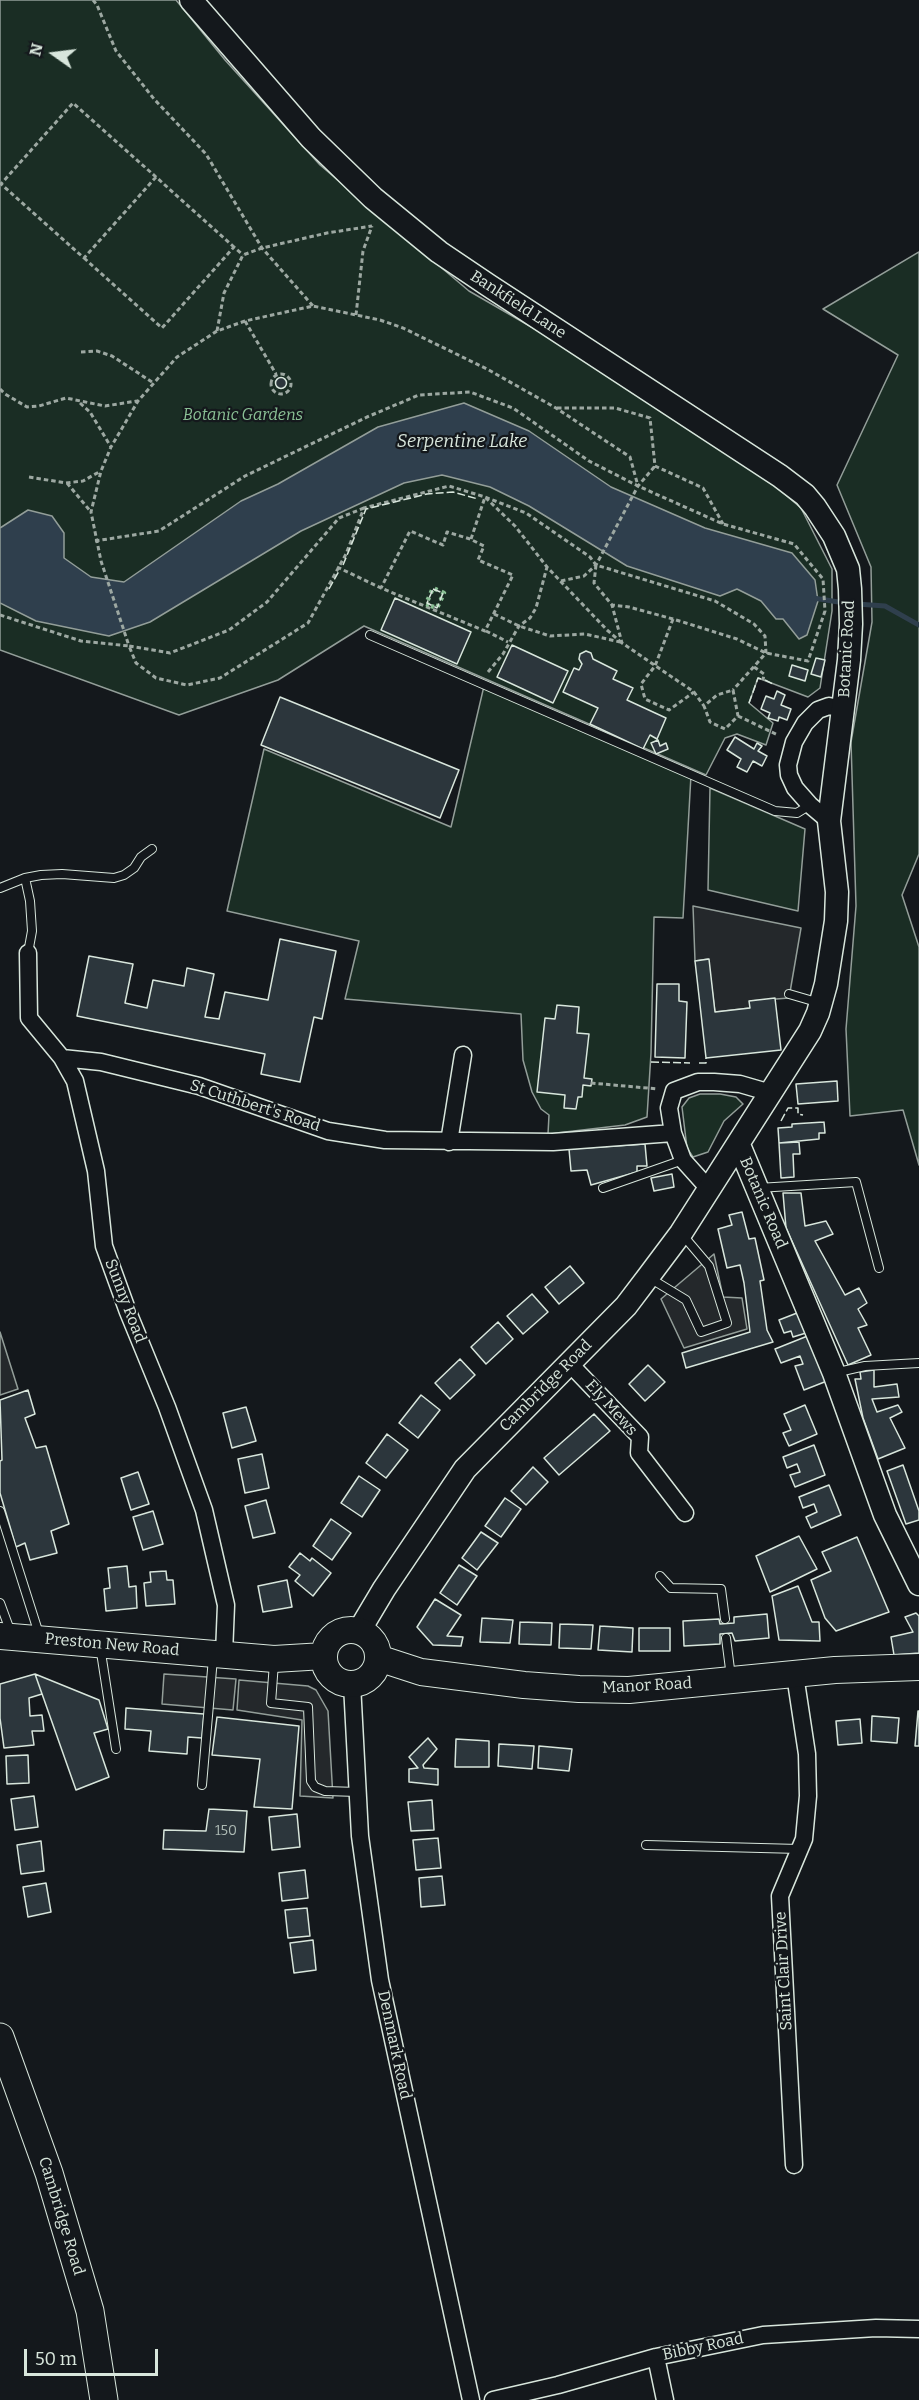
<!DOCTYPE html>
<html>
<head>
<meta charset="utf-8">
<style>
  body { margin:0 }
  #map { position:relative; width:919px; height:2400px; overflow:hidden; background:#14181c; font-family:Bitter,serif }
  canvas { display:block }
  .north { position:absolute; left:24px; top:24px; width:60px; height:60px; -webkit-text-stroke:4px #14181c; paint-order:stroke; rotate:284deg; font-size:16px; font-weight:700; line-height:24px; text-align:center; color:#d8e6dc }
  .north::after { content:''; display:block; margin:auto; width:21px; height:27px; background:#d8e6dc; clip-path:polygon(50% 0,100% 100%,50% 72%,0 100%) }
  .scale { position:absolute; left:24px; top:2349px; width:134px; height:27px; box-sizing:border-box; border:3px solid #d8e6dc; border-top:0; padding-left:8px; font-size:18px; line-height:21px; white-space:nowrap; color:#d8e6dc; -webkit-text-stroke:4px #14181c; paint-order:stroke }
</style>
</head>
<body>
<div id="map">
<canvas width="919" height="2400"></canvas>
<div class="north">N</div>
<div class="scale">50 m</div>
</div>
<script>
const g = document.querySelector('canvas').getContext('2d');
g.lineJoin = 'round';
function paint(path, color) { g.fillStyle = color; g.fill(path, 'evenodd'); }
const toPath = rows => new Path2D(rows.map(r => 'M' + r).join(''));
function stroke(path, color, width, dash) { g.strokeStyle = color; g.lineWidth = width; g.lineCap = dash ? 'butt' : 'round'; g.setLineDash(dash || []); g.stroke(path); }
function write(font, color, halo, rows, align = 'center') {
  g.font = font + ' Bitter,serif'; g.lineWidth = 4.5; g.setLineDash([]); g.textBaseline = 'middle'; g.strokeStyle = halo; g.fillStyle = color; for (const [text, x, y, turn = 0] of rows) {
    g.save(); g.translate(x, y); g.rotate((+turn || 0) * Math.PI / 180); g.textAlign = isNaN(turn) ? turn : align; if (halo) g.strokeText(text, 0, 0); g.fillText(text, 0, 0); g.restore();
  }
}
const green = toPath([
  [0,0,176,0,225,60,320,165,469,291,632,385,767,479,801,508,832,569,832,611,820,688,808,697,758,678,749,703,773,723,766,745,737,734,725,738,706,775,364,626,278,680,179,715,0,650,0,0],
  [919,252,919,854,902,895,919,947,919,1165,903,1110,850,1116,846,1029,856,906,851,742,872,622,871,567,837,485,898,355,823,309,919,252],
  [484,686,691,775,683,918,654,917,651,1053,647,1117,625,1125,548,1134,549,1115,541,1109,532,1092,523,1060,521,1014,345,999,359,941,227,911,264,749,451,827,484,686],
  [710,788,805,829,798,911,708,890,710,788],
  [700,1094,720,1094,736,1097,743,1104,724,1121,708,1152,693,1157,687,1148,682,1107,689,1098,700,1094]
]);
paint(green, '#1a2d24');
stroke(green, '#939e99', 1.5);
const parking = toPath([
  [693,906,801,928,789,998,750,1001,750,1008,715,1012,708,959,695,961,693,906],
  [714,1254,723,1297,742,1298,747,1329,684,1348,661,1299,714,1254],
  [0,1332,18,1389,0,1395,0,1332],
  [164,1674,236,1679,233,1710,162,1704,164,1674],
  [239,1680,308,1686,316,1690,328,1711,333,1798,300,1796,302,1720,237,1710,239,1680]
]);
paint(parking, '#24282b');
stroke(parking, '#939e99', 1.5);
const water = toPath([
  [464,403,529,431,611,487,705,528,792,553,815,580,818,601,807,635,799,639,783,619,776,619,761,601,737,589,720,596,627,566,529,506,490,487,442,475,404,483,301,531,150,622,109,636,36,621,0,603,0,528,28,510,52,516,64,533,64,558,91,577,124,582,241,501,278,484,378,427,464,403]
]);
paint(water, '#2f3f4d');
stroke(water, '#939e99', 1.5);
stroke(toPath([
  [813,598,845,603],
  [857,604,885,606,919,625]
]), '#2f3f4d', 5);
const building = toPath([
  '275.5 383a5.5 5.5 0 1 1 11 0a5.5 5.5 0 1 1-11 0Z',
  [395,598,471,632,457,664,381,630,395,598],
  [512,645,568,671,553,703,497,677,512,645],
  [586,651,591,653,593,659,617,671,613,679,633,688,627,700,666,718,657,739,650,735,643,749,590,724,598,708,563,692,574,668,579,670,582,664,579,659,580,654,586,651],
  [816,658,825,660,821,677,811,674,816,658],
  [792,665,808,670,805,681,789,676,792,665],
  [777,691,785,695,781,705,791,709,787,720,779,717,778,721,768,718,770,713,761,709,766,696,774,699,777,691],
  [280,697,459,770,440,818,261,745,280,697],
  [735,737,754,749,757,743,762,746,758,751,767,756,762,766,753,761,747,772,737,767,741,759,727,750,735,737],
  [658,740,660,746,666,743,668,749,656,754,651,743,658,740],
  [280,939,336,951,322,1019,314,1017,300,1082,261,1074,265,1054,77,1016,89,956,133,964,125,1003,147,1008,153,980,184,986,187,968,214,974,205,1017,219,1019,225,992,268,1000,280,939],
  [709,959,715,1012,750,1008,749,1001,775,998,781,1050,706,1058,695,961,709,959],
  [657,984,679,984,679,1001,687,1002,685,1058,655,1057,657,984],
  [557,1005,579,1007,577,1033,589,1034,584,1078,592,1079,591,1086,583,1085,582,1097,578,1097,576,1109,564,1108,565,1095,537,1092,545,1018,555,1019,557,1005],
  [837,1081,838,1101,798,1104,796,1084,837,1081],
  [824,1122,825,1133,819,1133,819,1139,779,1143,778,1128,792,1127,792,1124,824,1122],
  [799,1142,800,1154,793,1154,794,1177,781,1178,779,1143,799,1142],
  [645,1144,647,1166,637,1166,637,1172,591,1185,587,1170,571,1171,569,1149,645,1144],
  [672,1174,674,1187,654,1191,651,1178,672,1174],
  [783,1193,801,1193,805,1226,826,1221,833,1234,815,1241,845,1295,859,1288,867,1303,858,1309,867,1325,858,1328,871,1355,848,1365,786,1228,783,1193],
  [742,1212,749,1239,755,1238,764,1280,760,1281,767,1330,773,1342,686,1368,682,1353,750,1332,744,1283,740,1265,727,1268,718,1229,732,1225,729,1215,742,1212],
  [570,1266,584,1283,559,1304,545,1287,570,1266],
  [532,1294,548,1312,523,1334,507,1316,532,1294],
  [797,1313,806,1333,793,1337,791,1331,784,1333,779,1320,797,1313],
  [498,1322,513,1339,486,1364,471,1347,498,1322],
  [810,1335,827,1381,804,1390,795,1366,803,1364,800,1356,781,1363,775,1349,810,1335],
  [460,1359,475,1375,450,1399,435,1383,460,1359],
  [648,1365,665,1382,645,1401,629,1384,648,1365],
  [874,1370,874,1387,897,1384,899,1397,872,1399,877,1412,898,1405,902,1412,890,1418,905,1448,878,1459,863,1418,855,1379,861,1379,860,1372,874,1370],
  [28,1390,35,1414,25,1418,36,1448,46,1446,69,1524,51,1531,57,1553,30,1560,25,1543,16,1547,0,1493,0,1461,2,1460,0,1400,28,1390],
  [421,1395,440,1410,418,1438,399,1423,421,1395],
  [805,1405,817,1434,789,1446,783,1433,791,1430,784,1414,805,1405],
  [246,1407,256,1441,232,1448,223,1413,246,1407],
  [594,1414,610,1431,559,1475,544,1458,594,1414],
  [387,1434,408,1450,386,1478,366,1463,387,1434],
  [814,1445,825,1475,795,1487,790,1475,800,1472,797,1464,787,1468,783,1457,814,1445],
  [262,1454,269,1488,245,1493,238,1459,262,1454],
  [903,1465,919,1511,919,1520,906,1524,887,1471,903,1465],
  [533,1467,548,1482,526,1505,511,1491,533,1467],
  [138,1472,149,1504,131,1510,121,1478,138,1472],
  [359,1476,380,1490,362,1517,341,1503,359,1476],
  [829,1485,841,1515,811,1528,806,1517,817,1512,814,1504,803,1508,799,1497,829,1485],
  [505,1498,521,1509,501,1537,485,1526,505,1498],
  [266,1500,275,1533,253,1538,245,1506,266,1500],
  [153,1511,163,1544,143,1550,133,1517,153,1511],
  [331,1519,351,1533,332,1560,313,1546,331,1519],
  [481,1532,498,1543,477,1570,462,1558,481,1532],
  [799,1536,817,1569,770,1592,756,1556,799,1536],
  [857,1537,889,1612,836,1631,825,1618,811,1580,831,1571,822,1552,857,1537],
  [300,1553,310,1561,312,1558,331,1573,313,1596,295,1581,300,1575,289,1567,300,1553],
  [459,1565,477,1576,457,1605,440,1593,459,1565],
  [127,1566,129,1587,136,1586,137,1608,106,1611,104,1589,110,1588,108,1568,127,1566],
  [166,1571,167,1580,173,1580,175,1604,146,1606,144,1583,151,1582,150,1572,166,1571],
  [287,1580,292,1607,263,1612,258,1586,287,1580],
  [798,1586,812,1622,819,1622,820,1641,779,1640,772,1596,798,1586],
  [435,1599,461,1615,447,1636,463,1637,461,1646,433,1645,417,1627,435,1599],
  [916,1613,919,1616,919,1653,894,1655,891,1637,913,1632,905,1617,916,1613],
  [767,1614,769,1638,735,1641,732,1633,720,1634,720,1644,684,1646,683,1621,719,1619,720,1624,734,1623,734,1617,767,1614],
  [482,1618,513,1620,510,1643,480,1642,482,1618],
  [520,1622,552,1623,551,1645,519,1644,520,1622],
  [560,1624,593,1625,591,1649,559,1648,560,1624],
  [600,1626,633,1628,632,1652,598,1650,600,1626],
  [639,1628,670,1628,670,1651,639,1651,639,1628],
  [35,1674,42,1694,29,1698,30,1716,42,1715,44,1731,32,1731,34,1745,4,1748,0,1718,0,1684,35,1674],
  [35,1674,99,1700,108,1729,94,1733,109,1777,76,1790,35,1674],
  [126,1708,204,1714,202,1738,188,1737,187,1754,149,1751,151,1731,125,1729,126,1708],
  [918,1711,919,1711,919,1746,915,1746,918,1711],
  [872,1716,899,1718,897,1743,871,1741,872,1716],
  [217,1717,299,1726,292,1809,254,1807,260,1759,212,1755,217,1717],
  [860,1719,862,1743,838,1745,836,1721,860,1719],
  [428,1738,437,1749,423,1765,424,1768,438,1769,438,1785,409,1782,409,1769,418,1768,409,1757,428,1738],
  [456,1739,489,1741,489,1767,455,1767,456,1739],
  [499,1744,534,1746,532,1769,498,1766,499,1744],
  [539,1746,572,1749,569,1771,538,1768,539,1746],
  [28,1755,29,1783,7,1784,6,1756,28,1755],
  [34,1796,38,1827,15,1830,11,1799,34,1796],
  [432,1800,434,1830,411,1831,408,1802,432,1800],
  [209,1809,247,1811,244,1852,163,1849,164,1830,206,1831,209,1809],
  [297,1814,300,1847,272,1850,269,1817,297,1814],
  [438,1838,441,1868,416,1870,413,1840,438,1838],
  [41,1841,44,1871,21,1874,17,1845,41,1841],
  [305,1870,308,1898,282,1901,279,1873,305,1870],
  [442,1876,445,1905,421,1907,419,1878,442,1876],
  [46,1883,51,1912,28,1917,23,1887,46,1883],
  [307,1908,310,1936,288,1938,285,1910,307,1908],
  [313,1940,316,1970,294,1973,290,1943,313,1940]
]);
paint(building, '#2c363c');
stroke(building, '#d8e6dc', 1.5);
const service = toPath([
  [370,635,775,811,797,813,810,805],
  [25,878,30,901,32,931,28,953],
  [0,888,25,878,41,875,62,874,114,878,124,875,134,868,141,857,152,849],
  [789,994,820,1003],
  [603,1188,683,1160],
  [758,1188,856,1182,879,1268],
  [648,1277,686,1300,701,1332,727,1323,709,1266,681,1233],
  [834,1373,865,1366,919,1363],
  [0,1511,39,1634],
  [660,1576,671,1588,721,1589,725,1619],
  [0,1603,11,1633],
  [726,1638,731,1677],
  [100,1646,116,1749],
  [274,1663,271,1703,308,1707,311,1781,315,1787,325,1791,358,1792],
  [202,1785,213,1658],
  [646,1845,799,1849]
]);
const minor = toPath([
  [829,821,810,805,795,788,789,775,788,765,794,742,805,723,818,710,829,706,843,709],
  [28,953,29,1018,62,1058,75,1081,96,1171,104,1246,128,1312,167,1407,204,1510,226,1605,224,1654],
  [62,1058,101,1062,199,1086,328,1131,385,1140,553,1142,673,1133],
  [449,1142,463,1055],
  [709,1189,683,1160,673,1133,669,1108,674,1091,698,1082,714,1082,740,1084,771,1093],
  [570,1364,640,1437,639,1453,685,1513],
  [352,1684,360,1836,380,1980,471,2400],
  [794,2165,780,1896,804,1839,808,1796,807,1754,795,1675],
  [656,2357,665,2400],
  [493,2400,558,2385,656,2357,763,2335,876,2328,919,2329]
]);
const secondary = toPath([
  [191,0,311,138,373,198,439,252,488,285,780,476,805,495,815,507,834,536,848,569,850,589,851,624,849,660,829,821,837,892,836,921,826,984,818,1013,810,1031,681,1233,648,1277,626,1306,465,1469,384,1589,359,1631],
  [739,1145,834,1373,885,1515,919,1584]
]);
const primary = toPath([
  '324 1657a27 27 0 1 1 54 0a27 27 0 1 1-54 0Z',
  [0,1636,274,1659,324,1656],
  [378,1658,421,1672,524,1685,579,1689,629,1690,835,1670,919,1667]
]);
const trunk = toPath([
  [0,2037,49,2173,90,2311,104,2400]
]);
stroke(service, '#d8e6dc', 10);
stroke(minor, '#d8e6dc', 19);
stroke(secondary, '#d8e6dc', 25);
stroke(primary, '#d8e6dc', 28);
stroke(trunk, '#d8e6dc', 29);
stroke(toPath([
  [93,0,97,5,116,51,154,99,206,154,262,248,313,306],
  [156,177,84,258,1,184,73,103,156,177,234,247],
  [84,258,162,328,234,247,243,255],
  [356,315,363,251,372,226],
  [245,321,276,374],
  [217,331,224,293,243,255,262,248,327,233,372,226],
  [81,352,97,351,112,356,152,382],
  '271 384a10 10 0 1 1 20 0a10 10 0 1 1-20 0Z',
  [0,389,5,394,27,407,39,406,66,398,105,406,137,401],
  [80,403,90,412,111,447],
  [557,408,615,408,650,418,655,466,703,488,723,524],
  [29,477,66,483,83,481,99,472],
  [67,483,91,512],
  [364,508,339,518,267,602,229,630,170,653,129,646,101,561,91,512,101,471,111,447,138,401,177,357,217,331,245,321,313,306,380,320,403,328,487,369,556,408,630,457,638,486],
  [471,539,485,497,515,526,547,567,607,630,622,643],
  [95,541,159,531,245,476,367,417,419,395,470,392,513,408,589,461,638,486,723,524,794,544,823,579,825,611,808,661,766,653,737,639,673,619,629,607,612,605],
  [596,565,594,583,612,605,622,643,694,692,704,706],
  [337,567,381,588,485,631,513,575,478,560,484,546,470,539,447,532,443,545,410,531,381,588],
  [561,581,584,576,596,565,638,486,655,466],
  [494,614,519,626,550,636,585,634,620,642],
  [0,615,81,641,129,646,136,663,156,678,187,685,220,678,308,623,346,554,364,508,449,486,485,497,526,513,590,557,596,565,715,601,754,624,765,636,766,653,733,690],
  [673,619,655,666,641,684,645,699,669,710,694,692],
  [486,631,508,642],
  [754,667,764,674,763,680],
  [488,672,503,654,519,626,530,618,536,608,547,567],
  [733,690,738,716,725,729,710,722,704,706,717,695,733,690],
  [738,716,778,735],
  [591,1083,658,1089]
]), '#9da8a2', 3, [4.5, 3]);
stroke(service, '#14181c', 8);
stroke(minor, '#14181c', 16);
stroke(secondary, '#14181c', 22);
stroke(primary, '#14181c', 26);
stroke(trunk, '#14181c', 27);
stroke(toPath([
  [429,605,426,604,433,588,444,593,437,608,431,606]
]), '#8ac095', 4.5, [3, 4.5]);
stroke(toPath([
  [343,565,366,509,427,494,453,492,478,499],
  [329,589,339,571],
  [433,589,443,593,437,608,427,603,433,589],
  [765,680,773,684],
  [749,703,758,678,761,679],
  [651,1062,690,1063],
  [699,1063,706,1063,706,1058],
  [781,1121,788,1108,798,1108,798,1114,803,1115]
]), '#d8e6dc', 1.5, [8, 3]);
write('14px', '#adbab4', null, [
  ["150",226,1831]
]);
write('16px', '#d8e6dc', '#14181c', [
  ["Bankfield Lane",518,305,33],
  ["Botanic Road",847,649,-87],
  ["St Cuthbert's Road",255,1106,18],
  ["Botanic Road",763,1203,67],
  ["Sunny Road",125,1301,69],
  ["Cambridge Road",546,1386,-45],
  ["Ely Mews",611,1408,48],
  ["Preston New Road",112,1645,5],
  ["Manor Road",647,1686,-3],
  ["Saint Clair Drive",784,1971,-93],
  ["Denmark Road",394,2045,78],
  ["Cambridge Road",61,2216,73],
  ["Bibby Road",703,2347,-12]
]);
write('italic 16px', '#8ac095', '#14181c', [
  ["Botanic Gardens",243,416]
]);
write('italic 18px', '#d8e6dc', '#14181c', [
  ["Serpentine Lake",462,442]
]);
</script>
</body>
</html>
